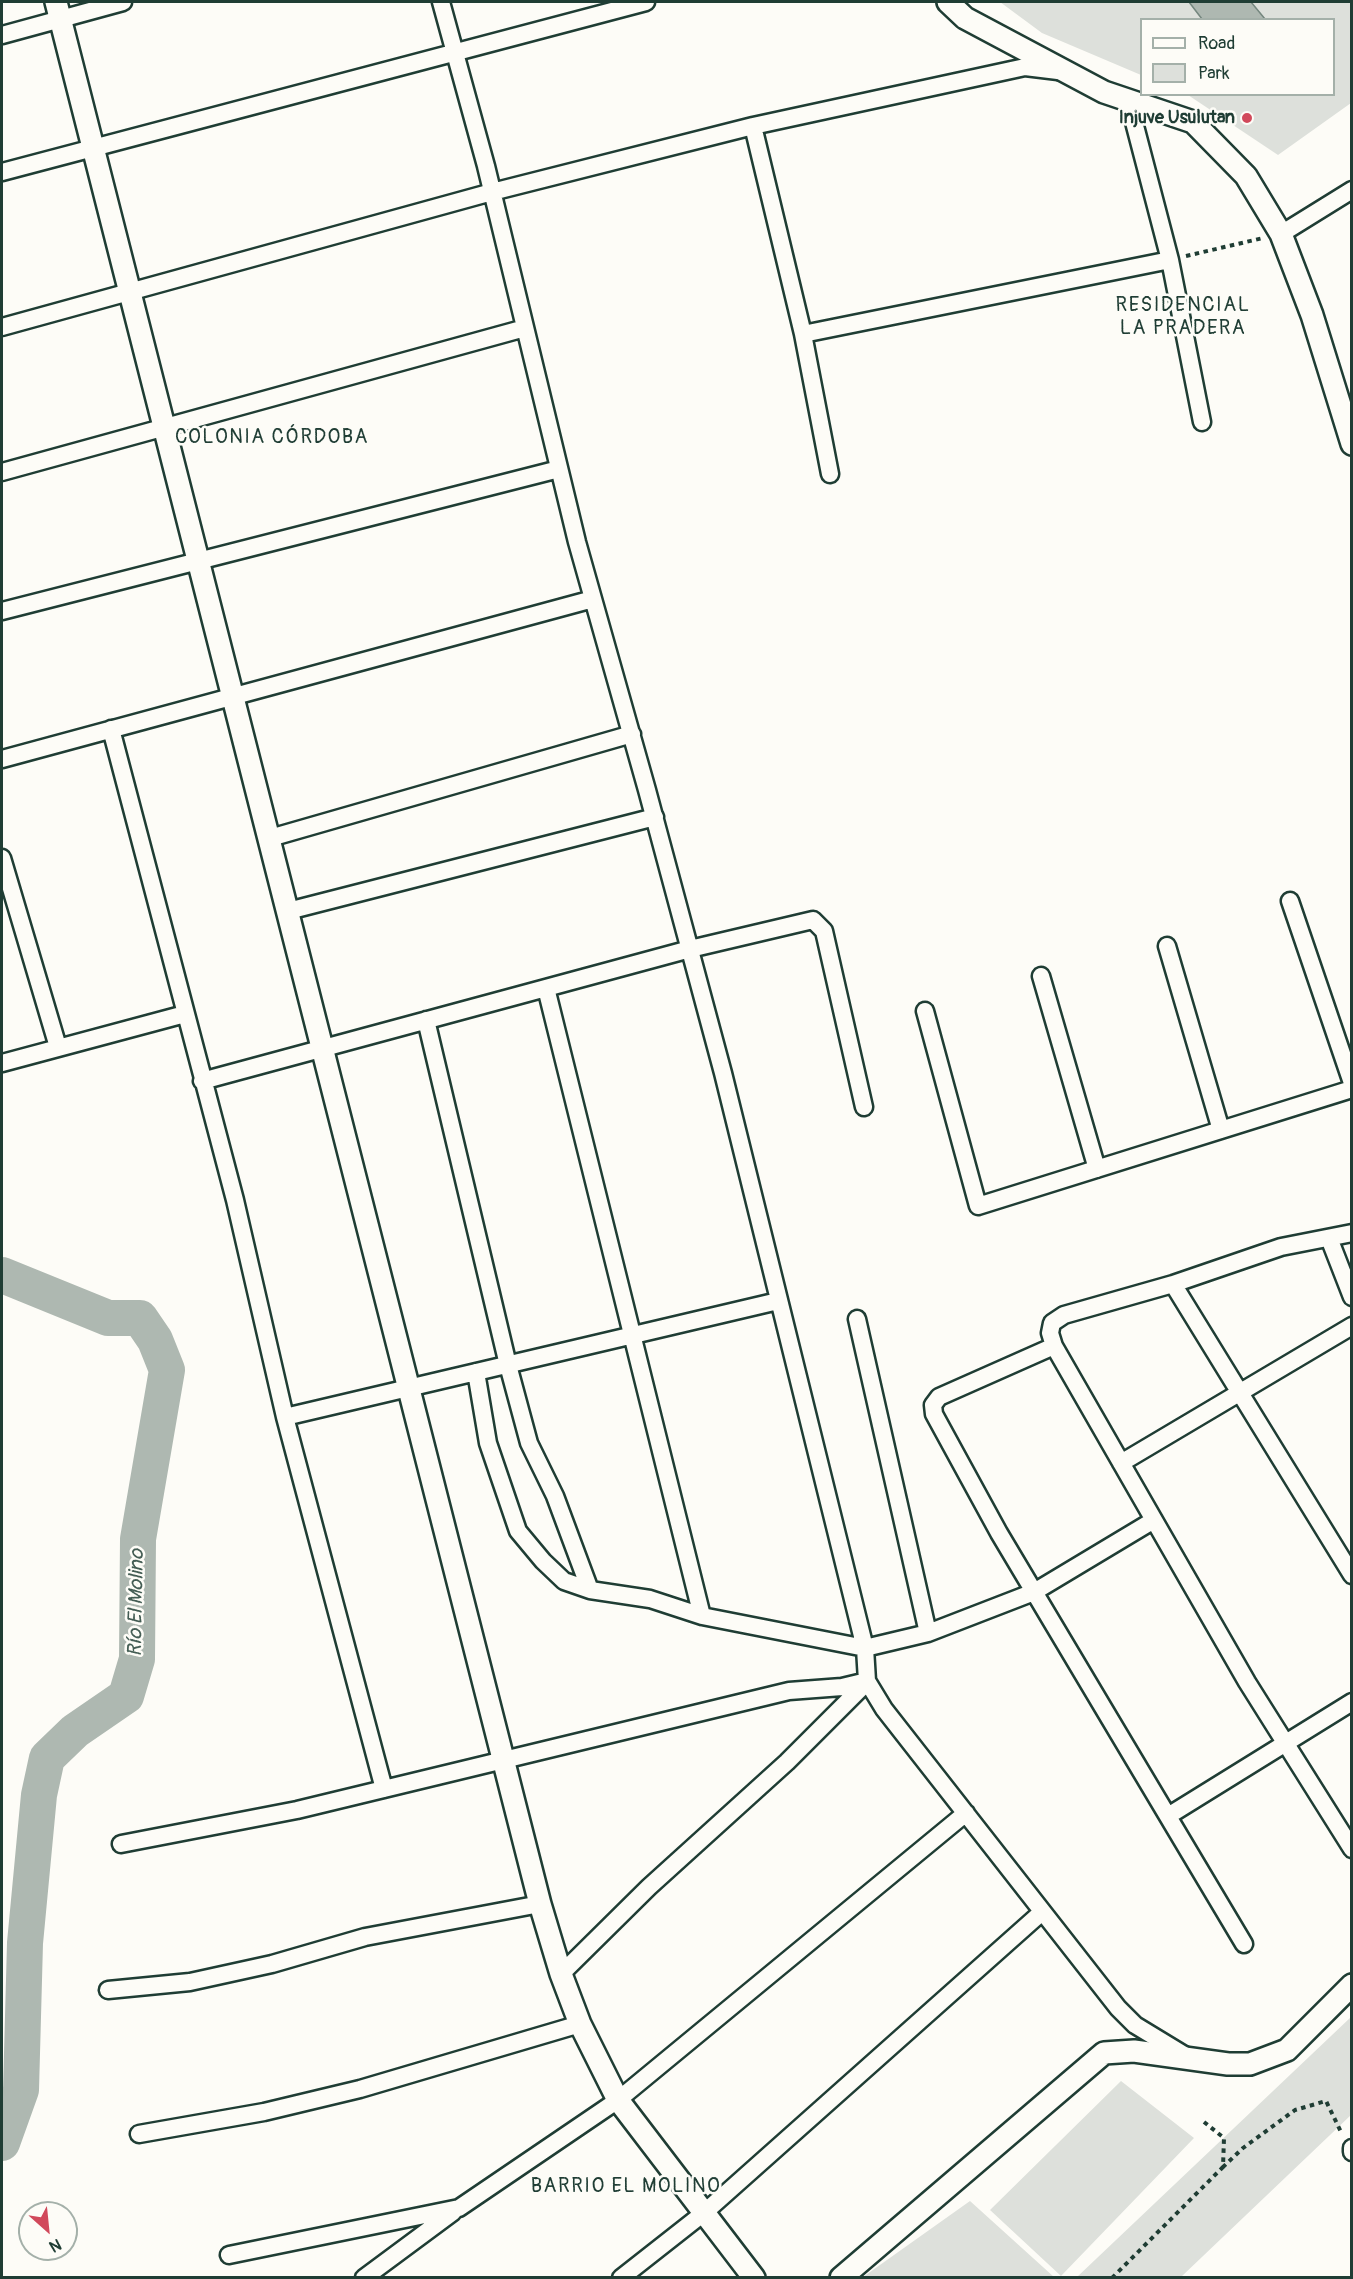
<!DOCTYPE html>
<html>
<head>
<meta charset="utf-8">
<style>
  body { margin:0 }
  #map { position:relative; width:1353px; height:2279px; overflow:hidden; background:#fdfcf7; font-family:Pangolin,sans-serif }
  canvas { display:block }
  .frame { position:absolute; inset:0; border:3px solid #1f3d34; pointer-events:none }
  .legend { position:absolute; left:1140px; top:18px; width:195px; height:78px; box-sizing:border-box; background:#fdfcf7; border:2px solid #a4b0a9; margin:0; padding:8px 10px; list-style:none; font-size:18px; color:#1f3d34 }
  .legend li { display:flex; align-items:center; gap:12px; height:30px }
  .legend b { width:30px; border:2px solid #a4b0a9 }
  .north { position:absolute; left:18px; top:2201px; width:60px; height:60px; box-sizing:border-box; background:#fdfcf7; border:2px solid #a4b0a9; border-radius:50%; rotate:153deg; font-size:16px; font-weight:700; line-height:24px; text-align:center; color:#1f3d34 }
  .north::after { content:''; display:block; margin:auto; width:21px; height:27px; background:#d1495b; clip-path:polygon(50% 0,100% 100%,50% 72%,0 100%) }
</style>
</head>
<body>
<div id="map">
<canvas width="1353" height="2279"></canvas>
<div class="frame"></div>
<ul class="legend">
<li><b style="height:8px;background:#fdfcf7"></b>Road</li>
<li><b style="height:16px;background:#dde0db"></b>Park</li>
</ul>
<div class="north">N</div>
</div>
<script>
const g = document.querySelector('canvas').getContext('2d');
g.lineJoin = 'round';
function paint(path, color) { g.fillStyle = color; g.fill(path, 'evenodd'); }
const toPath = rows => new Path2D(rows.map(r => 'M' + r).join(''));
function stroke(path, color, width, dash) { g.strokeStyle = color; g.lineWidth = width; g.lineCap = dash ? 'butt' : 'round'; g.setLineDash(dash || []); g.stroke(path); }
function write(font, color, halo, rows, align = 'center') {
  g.font = font + ' Pangolin,sans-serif'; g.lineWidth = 5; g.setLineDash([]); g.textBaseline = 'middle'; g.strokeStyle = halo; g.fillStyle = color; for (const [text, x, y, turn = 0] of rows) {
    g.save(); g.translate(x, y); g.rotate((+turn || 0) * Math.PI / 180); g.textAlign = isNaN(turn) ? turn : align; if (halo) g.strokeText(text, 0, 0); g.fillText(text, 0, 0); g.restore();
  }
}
paint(toPath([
  [1000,2,1351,2,1351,103,1278,155,1188,95,1334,94,1334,20,1142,20,1141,75,1042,33],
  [1351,2017,1351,2115,1181,2277,1077,2277],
  [1121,2081,1194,2138,1061,2276,990,2210],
  [970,2201,1054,2277,863,2277]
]), '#dde0db');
const water = toPath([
  [1189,2,1251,2,1265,19,1202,19,1189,2]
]);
paint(water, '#aeb8b1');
stroke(water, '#75877f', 1.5);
stroke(toPath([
  [2,1275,108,1318,140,1318,155,1340,167,1370,138,1539,137,1659,126,1696,75,1731,47,1758,39,1795,25,1943,21,2090,2,2143]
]), '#aeb8b1', 36);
const minor = toPath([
  [441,2,486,166,577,542,647,790,723,1073,865,1648,867,1681,884,1709,1118,2008,1135,2025,1186,2056],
  [2,35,123,2],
  [1128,99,1170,260,1202,422],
  [753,126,803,334,830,474],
  [2,172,646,2],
  [1281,234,1352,190],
  [2,327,492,192,753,126,1025,67,1058,71],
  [803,334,1170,260],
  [2,472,525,328],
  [2,611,559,469],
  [111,729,235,1200,285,1417,384,1789],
  [2,759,593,599],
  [270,838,632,734],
  [2,858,58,1047],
  [1290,901,1352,1083],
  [288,911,655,817],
  [1167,946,1221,1130],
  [1041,976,1097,1169],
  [546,988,702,1616],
  [925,1011,978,1206,1352,1089],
  [426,1020,508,1365,529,1443,555,1496,590,1590],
  [2,1063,185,1014],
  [202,1081,690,949,813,920,824,931,864,1107],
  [1352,1233,1281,1247,1173,1284,1064,1315,1052,1323,1050,1333,1054,1346,1247,1682,1352,1849],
  [1329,1238,1352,1297],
  [1173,1284,1352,1575],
  [857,1319,928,1633],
  [1054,1346,939,1397,933,1405,934,1414,999,1533,1244,1944],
  [476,1372,488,1443,518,1531,543,1561,564,1581,590,1590,650,1599,702,1616,865,1648,928,1633,1034,1592,1154,1520],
  [285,1417,778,1301],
  [1121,1463,1352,1326],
  [1168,1816,1352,1702],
  [121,1844,297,1810,789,1691,842,1687,867,1681],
  [561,1974,649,1887,787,1762,867,1682],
  [108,1990,190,1982,272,1964,365,1937,540,1904],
  [139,2134,264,2112,360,2089,580,2024],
  [1352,2148,1352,2152],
  [229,2255,459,2208,618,2100,966,1813],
  [364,2278,453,2212],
  [621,2278,705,2212,1042,1912]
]);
const tertiary = toPath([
  [56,2,540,1904,561,1974,580,2024,618,2100,754,2278],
  [948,2,965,18,1104,92,1193,122,1246,176,1281,234,1312,315,1352,444],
  [841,2278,1104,2053,1134,2051,1228,2064,1250,2064,1287,2050,1352,1985]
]);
stroke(minor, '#1f3d34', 21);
stroke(tertiary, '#1f3d34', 26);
stroke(toPath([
  [1186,256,1263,238],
  [1204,2122,1224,2138,1223,2167,1243,2148,1295,2110,1326,2101,1342,2134],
  [1112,2278,1223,2167]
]), '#1f3d34', 4, [4.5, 4.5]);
stroke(minor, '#fdfcf7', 16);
stroke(tertiary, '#fdfcf7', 21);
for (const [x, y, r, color] of [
  [1247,118,6,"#d1495b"]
]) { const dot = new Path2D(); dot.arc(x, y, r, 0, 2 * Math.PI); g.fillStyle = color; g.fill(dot); stroke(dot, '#fdfcf7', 2); }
write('bold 18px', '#1f3d34', '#fdfcf7', [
  ["Injuve Usulutan",1235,118]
], 'right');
g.letterSpacing = '1.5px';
write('20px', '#1f3d34', '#fdfcf7', [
  ["RESIDENCIAL",1183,306],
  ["LA PRADERA",1183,329],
  ["COLONIA CÓRDOBA",272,438],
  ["BARRIO EL MOLINO",626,2187]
]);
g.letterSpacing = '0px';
write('italic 20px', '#435c53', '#fdfcf7', [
  ["Río El Molino",137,1603,-89]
]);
</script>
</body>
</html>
